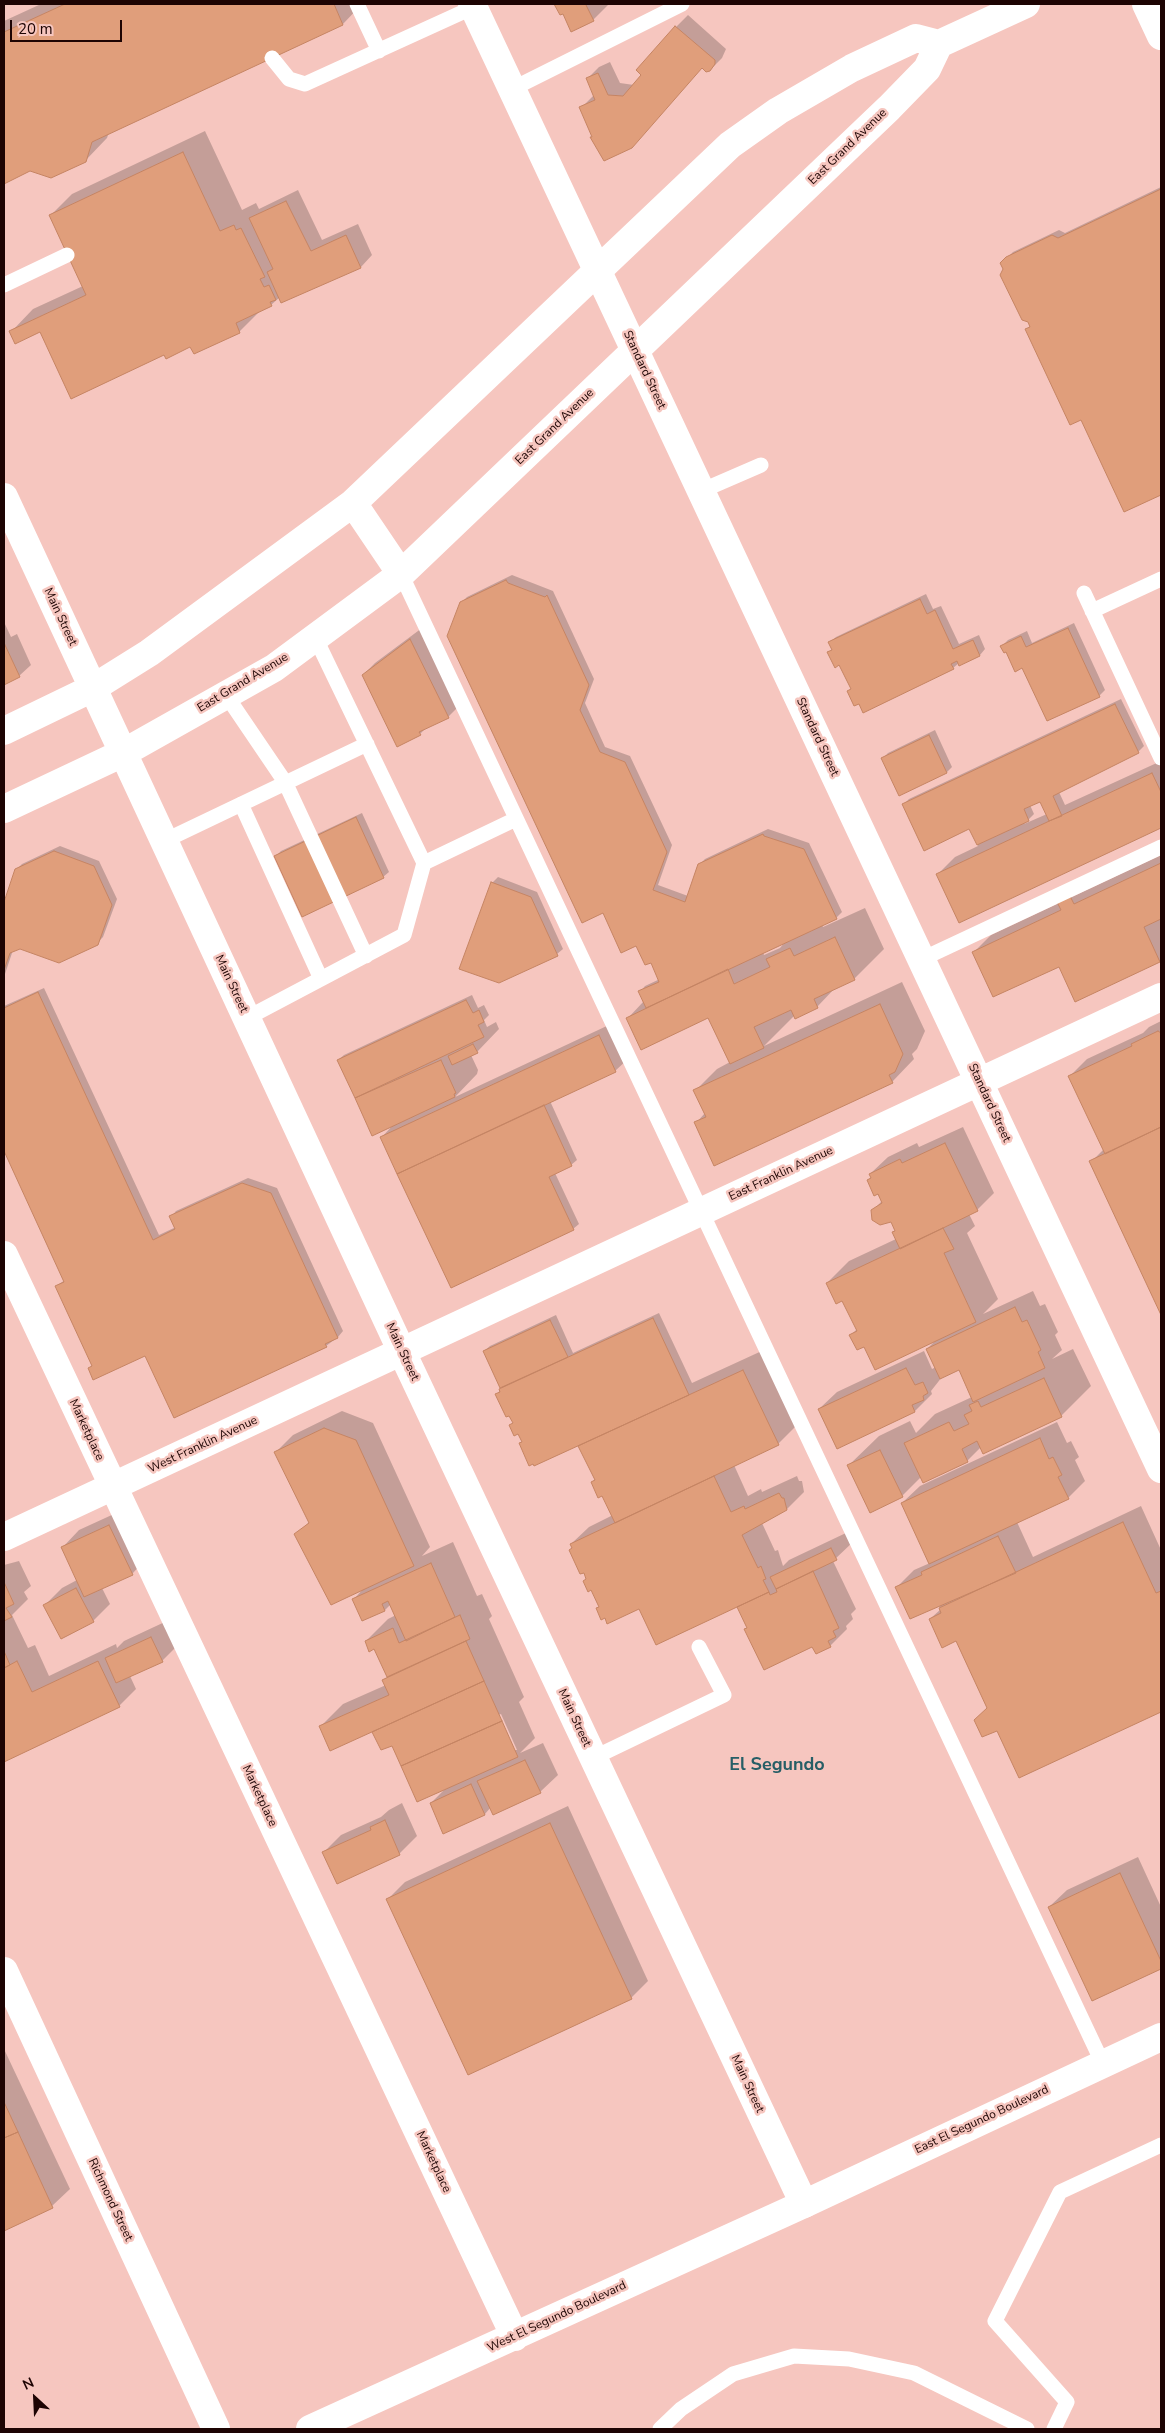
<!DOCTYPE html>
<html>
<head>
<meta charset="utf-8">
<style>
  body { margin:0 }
  #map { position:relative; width:1165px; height:2433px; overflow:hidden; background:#f6c6bf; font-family:"Nunito Sans",sans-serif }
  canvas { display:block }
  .frame { position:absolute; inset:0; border:5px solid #1d0403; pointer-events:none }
  .north { position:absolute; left:10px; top:2373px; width:50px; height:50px; -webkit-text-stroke:4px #f6c6bf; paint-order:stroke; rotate:335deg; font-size:14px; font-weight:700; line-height:20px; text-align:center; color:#1d0403 }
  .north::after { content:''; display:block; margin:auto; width:18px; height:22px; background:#1d0403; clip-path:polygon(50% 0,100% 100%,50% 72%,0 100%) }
  .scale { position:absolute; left:10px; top:20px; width:112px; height:22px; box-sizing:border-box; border:2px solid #1d0403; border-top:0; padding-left:6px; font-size:15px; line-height:18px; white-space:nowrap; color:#1d0403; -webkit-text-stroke:4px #f6c6bf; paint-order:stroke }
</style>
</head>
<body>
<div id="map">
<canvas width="1165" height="2433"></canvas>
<div class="frame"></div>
<div class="north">N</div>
<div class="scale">20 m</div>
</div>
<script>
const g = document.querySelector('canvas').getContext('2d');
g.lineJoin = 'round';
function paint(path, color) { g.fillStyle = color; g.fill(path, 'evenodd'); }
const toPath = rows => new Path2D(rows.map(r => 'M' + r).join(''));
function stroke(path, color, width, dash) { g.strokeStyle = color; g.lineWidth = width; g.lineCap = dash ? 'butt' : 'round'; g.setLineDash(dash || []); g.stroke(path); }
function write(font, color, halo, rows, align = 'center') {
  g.font = font + ' "Nunito Sans",sans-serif'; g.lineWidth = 5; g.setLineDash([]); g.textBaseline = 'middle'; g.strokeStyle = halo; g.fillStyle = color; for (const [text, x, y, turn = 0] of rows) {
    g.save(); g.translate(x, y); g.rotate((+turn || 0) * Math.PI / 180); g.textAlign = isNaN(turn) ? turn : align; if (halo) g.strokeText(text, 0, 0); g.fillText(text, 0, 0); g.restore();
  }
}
paint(toPath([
  [41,4,362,4,343,24,109,132,107,138,85,161,30,170,4,182,4,21],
  [555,4,609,4,593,20,564,12,561,14],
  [688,15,726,49,722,58,710,70,703,67,591,138,593,136,581,108,594,95,587,79,599,67,610,62,620,83,634,85,676,27],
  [205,131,242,210,256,203,259,209,298,190,322,240,358,224,372,255,361,267,282,301,280,297,271,305,261,310,239,332,165,353,40,330,11,332,33,309,83,286,50,216,72,194],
  [1161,187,1161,493,1125,510,1082,419,1027,329,1031,325,1001,264,1013,252,1059,230,1065,233],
  [512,575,553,591,594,679,585,703,605,747,630,756,672,845,658,885,688,896,699,865,705,859,768,829,809,843,842,912,836,918,822,924,823,927,865,908,884,949,854,979,836,987,817,1007,795,1015,764,1046,902,982,925,1031,917,1049,912,1054,914,1059,892,1082,696,1123,705,1113,695,1091,717,1069,730,1062,709,1017,628,1018,644,1001,640,992,645,986,660,979,461,603,467,597],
  [785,942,780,948,764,955,763,952],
  [926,594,933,609,941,606,959,644,979,635,985,649,980,655,959,663,953,668,859,703,848,692,852,688,840,664,829,653,833,649,830,642,836,637],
  [4,622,11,637,17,634,31,665,19,676,4,683],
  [1074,623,1105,690,1099,696,1048,720,1023,667,1002,646,1008,640,1027,631,1032,643],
  [422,628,460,705,448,717,428,726,420,734,363,675,375,663],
  [1121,699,1144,746,1138,752,1059,792,1065,805,1161,761,1161,826,960,921,938,874,955,857,978,846,970,828,904,804,909,799],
  [1041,800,1047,814,1024,824,1034,814,1030,805],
  [935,730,952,767,947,772,883,758,888,753],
  [362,813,389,872,383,877,275,857,281,851],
  [60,846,99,861,117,899,103,937,97,943,20,948,13,950,4,977,4,905,16,870,22,864],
  [1161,855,1160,961,1076,1000,1059,965,974,952,991,935],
  [498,877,537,892,563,949,557,954,492,883],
  [44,988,159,1235,176,1227,171,1217,176,1211,248,1178,277,1188,343,1331,338,1337,326,1346,145,1354,89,1368,93,1365,56,1286,65,1280,4,1148,4,1006],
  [472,995,478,1008,484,1005,489,1015,484,1020,487,1027,496,1022,499,1029,477,1052,471,1055,478,1070,477,1074,455,1097,611,1024,627,1060,615,1071,550,1101,577,1160,571,1165,555,1173,579,1224,573,1229,382,1137,393,1125,373,1134,338,1060,344,1055],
  [1161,1021,1161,1312,1091,1162,1104,1149,1070,1076,1087,1059,1143,1033,1149,1027],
  [963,1127,994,1193,977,1210,969,1214,975,1226,967,1233,998,1299,983,1314,1033,1291,1040,1306,1045,1304,1058,1332,1055,1335,1062,1350,1052,1359,1073,1349,1091,1386,1061,1416,981,1447,967,1461,921,1477,902,1496,849,1465,879,1436,910,1421,916,1433,935,1414,972,1397,960,1369,942,1377,931,1391,932,1394,915,1411,838,1447,819,1409,837,1392,924,1351,932,1369,936,1367,927,1349,937,1339,864,1345,851,1335,857,1329,842,1299,827,1283,849,1261,896,1239,893,1233,896,1230,892,1221,873,1210,882,1201,868,1180,872,1177,870,1174,888,1157,917,1143,919,1147],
  [659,1313,692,1383,766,1349,800,1422,778,1444,734,1465,748,1496,761,1489,762,1492,797,1476,799,1481,802,1481,804,1492,787,1509,762,1523,775,1551,778,1550,783,1566,789,1560,848,1532,853,1542,833,1561,856,1609,851,1614,853,1619,846,1626,847,1629,830,1646,813,1645,746,1629,748,1627,738,1605,639,1607,605,1617,597,1609,600,1606,571,1544,589,1527,613,1515,603,1495,592,1482,595,1479,579,1444,520,1444,523,1441,519,1432,511,1425,514,1422,497,1394,502,1388,484,1351,490,1346,556,1315,573,1353],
  [342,1411,373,1423,430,1547,422,1556,453,1542,477,1596,482,1594,492,1616,489,1619,524,1697,519,1702,535,1738,520,1753,543,1743,558,1775,540,1792,491,1807,485,1814,444,1832,431,1803,447,1787,392,1744,382,1749,373,1730,321,1726,343,1704,386,1685,384,1680,388,1676,375,1647,366,1641,388,1619,396,1615,391,1604,385,1610,363,1620,354,1599,364,1588,296,1535,310,1521,276,1452,293,1435],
  [501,1714,517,1750,514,1750,498,1715],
  [1057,1422,1067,1443,1071,1441,1079,1457,1075,1460,1085,1481,1068,1498,1017,1522,1033,1557,1141,1506,1161,1550,1161,1711,1020,1777,956,1640,930,1619,941,1609,938,1604,897,1587,914,1570,930,1563,902,1503,920,1486],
  [127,1508,149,1556,132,1574,102,1588,110,1604,93,1621,45,1605,62,1588,77,1580,62,1548,79,1530],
  [19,1561,31,1586,24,1592,28,1599,12,1615,28,1648,35,1645,49,1676,116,1644,117,1648,124,1641,169,1620,179,1644,162,1661,130,1676,136,1689,119,1706,4,1761,4,1565],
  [402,1803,417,1836,399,1854,324,1852,341,1835,381,1817,389,1810],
  [568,1806,648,1981,631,1998,388,1899,405,1882],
  [1138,1857,1161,1907,1161,1968,1093,2000,1049,1907,1067,1890],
  [4,2049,70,2189,52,2206,4,2230]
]), '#0003');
const building = toPath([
  [65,4,334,4,343,25,92,142,86,162,51,178,30,171,4,184,4,32,65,4],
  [554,4,588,4,586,5,594,21,571,32,563,14,560,15,554,4],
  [675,26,715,60,715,64,710,71,706,72,702,68,632,148,604,161,590,137,592,137,579,107,595,100,586,78,598,73,608,95,623,96,641,75,636,70,675,26],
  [183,152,220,231,234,225,236,230,241,228,265,277,260,279,264,287,269,285,276,300,270,302,272,306,236,323,240,333,194,354,190,347,166,359,164,355,71,399,40,332,15,344,9,331,86,295,49,215,183,152],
  [1161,189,1161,495,1124,512,1081,420,1070,425,1025,329,1030,327,1028,322,1022,320,1000,275,1003,269,1000,263,1006,257,1052,235,1058,238,1161,189],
  [286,201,311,251,346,235,361,268,281,303,267,272,273,269,249,218,286,201],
  [506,580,508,583,545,597,547,595,589,685,580,710,600,752,625,762,667,852,653,890,685,902,698,864,763,834,764,836,804,849,837,919,646,1008,638,991,659,982,651,963,645,965,636,946,621,953,603,913,582,923,447,636,460,602,506,580],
  [920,599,927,614,935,610,953,649,973,640,980,656,959,666,957,661,951,664,954,669,863,713,859,704,854,706,847,691,851,689,839,665,835,668,827,652,832,650,828,642,920,599],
  [1068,628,1100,697,1047,721,1022,668,1015,672,1006,652,1004,653,1000,646,1021,636,1026,647,1068,628],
  [410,639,449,718,419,732,421,735,397,747,362,675,410,639],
  [5,645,20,677,4,685,4,646,5,645],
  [1115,704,1139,753,1053,796,1062,816,1049,821,1040,802,1024,809,1029,821,977,845,969,829,924,851,902,804,1115,704],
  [929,735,947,773,899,796,881,758,929,735],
  [1152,773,1161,792,1161,828,959,923,936,874,1152,773],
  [356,817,384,878,302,917,274,856,356,817],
  [54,851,94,866,112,905,98,945,59,963,20,949,10,953,4,970,4,902,15,869,54,851],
  [1161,863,1161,919,1144,927,1160,962,1075,1002,1059,967,993,997,972,952,1061,910,1057,902,1070,896,1074,904,1161,863],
  [491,882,531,897,558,956,499,983,459,969,491,882],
  [835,937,855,980,814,999,818,1008,795,1019,791,1010,754,1027,764,1048,730,1064,708,1018,641,1050,626,1018,728,969,734,984,770,967,766,959,790,948,794,956,835,937],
  [38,992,153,1240,175,1229,169,1216,242,1183,271,1193,338,1338,325,1344,327,1347,174,1418,145,1356,93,1380,88,1368,92,1366,55,1286,64,1282,4,1151,4,1008,38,992],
  [466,1000,473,1013,479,1010,484,1022,478,1025,484,1037,355,1098,337,1060,466,1000],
  [880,1004,903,1054,895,1072,889,1075,893,1083,714,1166,694,1122,706,1117,693,1090,880,1004],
  [1158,1031,1161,1033,1161,1127,1105,1154,1068,1076,1132,1046,1131,1044,1158,1031],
  [599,1035,616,1072,397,1174,380,1137,599,1035],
  [473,1044,478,1053,452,1065,448,1056,473,1044],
  [441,1060,456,1093,454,1094,455,1097,372,1136,355,1098,441,1060],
  [544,1105,572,1166,549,1177,574,1230,451,1288,397,1174,544,1105],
  [1161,1127,1161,1315,1089,1161,1161,1127],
  [945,1143,978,1211,900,1249,892,1232,895,1231,891,1222,880,1225,872,1220,871,1210,882,1203,878,1194,874,1196,867,1180,871,1178,869,1174,900,1159,902,1163,945,1143],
  [943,1228,954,1249,944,1253,976,1322,875,1370,864,1347,857,1350,849,1335,857,1331,842,1301,836,1304,826,1283,943,1228],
  [1015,1307,1022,1322,1027,1320,1041,1350,1038,1352,1045,1368,973,1402,959,1370,940,1379,926,1349,1015,1307],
  [653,1318,689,1395,534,1466,533,1464,529,1466,519,1443,522,1442,518,1434,514,1436,509,1425,513,1423,509,1416,506,1417,495,1394,500,1392,499,1389,653,1318],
  [550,1320,568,1357,500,1388,483,1351,550,1320],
  [906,1368,915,1385,923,1382,928,1393,923,1396,924,1400,912,1405,915,1412,837,1449,818,1409,906,1368],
  [743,1370,779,1445,615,1523,602,1496,598,1498,591,1482,595,1480,578,1446,743,1370],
  [1044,1378,1062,1417,983,1454,977,1441,962,1449,968,1462,923,1483,904,1443,949,1422,954,1431,969,1424,964,1415,972,1411,969,1405,978,1401,981,1407,1044,1378],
  [324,1428,356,1440,414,1566,331,1605,294,1534,309,1523,274,1452,324,1428],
  [1040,1438,1049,1459,1053,1457,1062,1475,1058,1477,1069,1499,929,1564,901,1503,1040,1438],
  [880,1450,903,1497,870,1513,847,1465,880,1450],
  [714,1476,731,1512,744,1506,745,1509,779,1493,782,1498,784,1498,787,1510,742,1535,758,1568,761,1566,766,1579,763,1580,769,1592,656,1645,639,1609,607,1624,605,1618,601,1620,596,1608,599,1607,591,1590,588,1592,583,1581,586,1579,584,1573,580,1574,569,1550,572,1548,570,1544,714,1476],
  [1123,1522,1156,1593,1161,1591,1161,1712,1019,1778,997,1731,982,1737,974,1720,987,1708,956,1641,942,1648,929,1619,941,1613,939,1608,1123,1522],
  [109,1525,133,1575,84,1597,61,1547,109,1525],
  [998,1536,1016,1573,910,1619,895,1587,922,1575,921,1572,998,1536],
  [831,1548,837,1560,776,1589,770,1577,831,1548],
  [431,1563,455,1617,406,1641,388,1601,382,1604,385,1611,362,1621,352,1599,431,1563],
  [813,1571,839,1628,833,1631,836,1637,828,1641,831,1647,816,1654,812,1647,764,1670,744,1629,747,1628,737,1607,769,1592,770,1595,777,1592,776,1589,813,1571],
  [4,1582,14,1604,6,1608,12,1617,4,1621,4,1582],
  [76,1588,94,1622,61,1639,43,1605,76,1588],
  [460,1615,470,1639,387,1677,374,1649,369,1652,365,1641,393,1628,399,1643,460,1615],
  [151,1637,163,1662,116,1683,105,1658,151,1637],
  [466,1641,484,1681,330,1751,319,1726,389,1695,382,1680,466,1641],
  [4,1651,10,1665,4,1668,4,1651],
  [17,1661,32,1692,98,1661,120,1707,4,1762,4,1668,17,1661],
  [484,1681,502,1721,401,1766,392,1746,381,1750,372,1732,484,1681],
  [502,1721,518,1757,417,1802,401,1766,502,1721],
  [525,1760,541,1793,493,1815,477,1781,525,1760],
  [471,1784,485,1815,443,1834,430,1803,471,1784],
  [385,1820,400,1855,337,1884,322,1852,371,1830,370,1827,385,1820],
  [550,1823,632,1999,468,2075,386,1899,550,1823],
  [1120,1873,1161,1961,1161,1969,1092,2001,1048,1907,1120,1873],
  [4,2102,18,2132,4,2138,4,2102],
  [18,2132,53,2208,4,2231,4,2138,18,2132]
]);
paint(building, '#e09e7b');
stroke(building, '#c58463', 1);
stroke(toPath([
  [357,4,379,51],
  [272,58,289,79,305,84,474,7],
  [512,89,682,4],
  [4,285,67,255],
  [701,491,761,465],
  [401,574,1103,2064],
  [1084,593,1161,758],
  [1092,611,1161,579],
  [315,637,424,863],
  [226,695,285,782,366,956],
  [241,804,321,979],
  [164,841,367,744],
  [922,959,1161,847],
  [247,1018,404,935,424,863,516,819],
  [593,1758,724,1695,699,1647],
  [660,2429,681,2409,733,2374,794,2356,849,2359,914,2373,1027,2429],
  [1054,2429,1067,2402,995,2321,1060,2192,1161,2145]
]), '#fff', 15);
stroke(toPath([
  [472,4,1161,1469],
  [1146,4,1161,36],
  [4,1255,515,2337],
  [4,1537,1161,997],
  [4,1971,216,2429],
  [310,2429,804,2204]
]), '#fff', 28);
stroke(toPath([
  [4,497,402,1352,804,2204,1161,2037],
  [353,503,401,574],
  [4,731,93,688,149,653,353,503,730,145,778,111,852,68,916,38,939,44],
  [4,809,123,753,274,668,401,574,889,108,927,69,939,44,1026,4]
]), '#fff', 28);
write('12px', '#1d0403', '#f6c6bf', [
  ["East Grand Avenue",848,147,-44],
  ["Standard Street",644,370,65],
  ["East Grand Avenue",555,427,-44],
  ["Main Street",60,617,65],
  ["East Grand Avenue",243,683,-31],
  ["Standard Street",817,737,65],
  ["Main Street",231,984,65],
  ["Standard Street",989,1103,65],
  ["East Franklin Avenue",781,1174,-25],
  ["Main Street",402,1352,65],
  ["Marketplace",86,1430,65],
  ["West Franklin Avenue",203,1445,-25],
  ["Main Street",574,1718,65],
  ["Marketplace",259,1796,65],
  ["Main Street",747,2084,65],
  ["East El Segundo Boulevard",982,2120,-25],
  ["Marketplace",433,2162,65],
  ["Richmond Street",110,2200,65],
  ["West El Segundo Boulevard",557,2317,-25]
]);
write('bold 18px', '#265e66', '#f6c6bf', [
  ["El Segundo",777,1766]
]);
</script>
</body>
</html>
